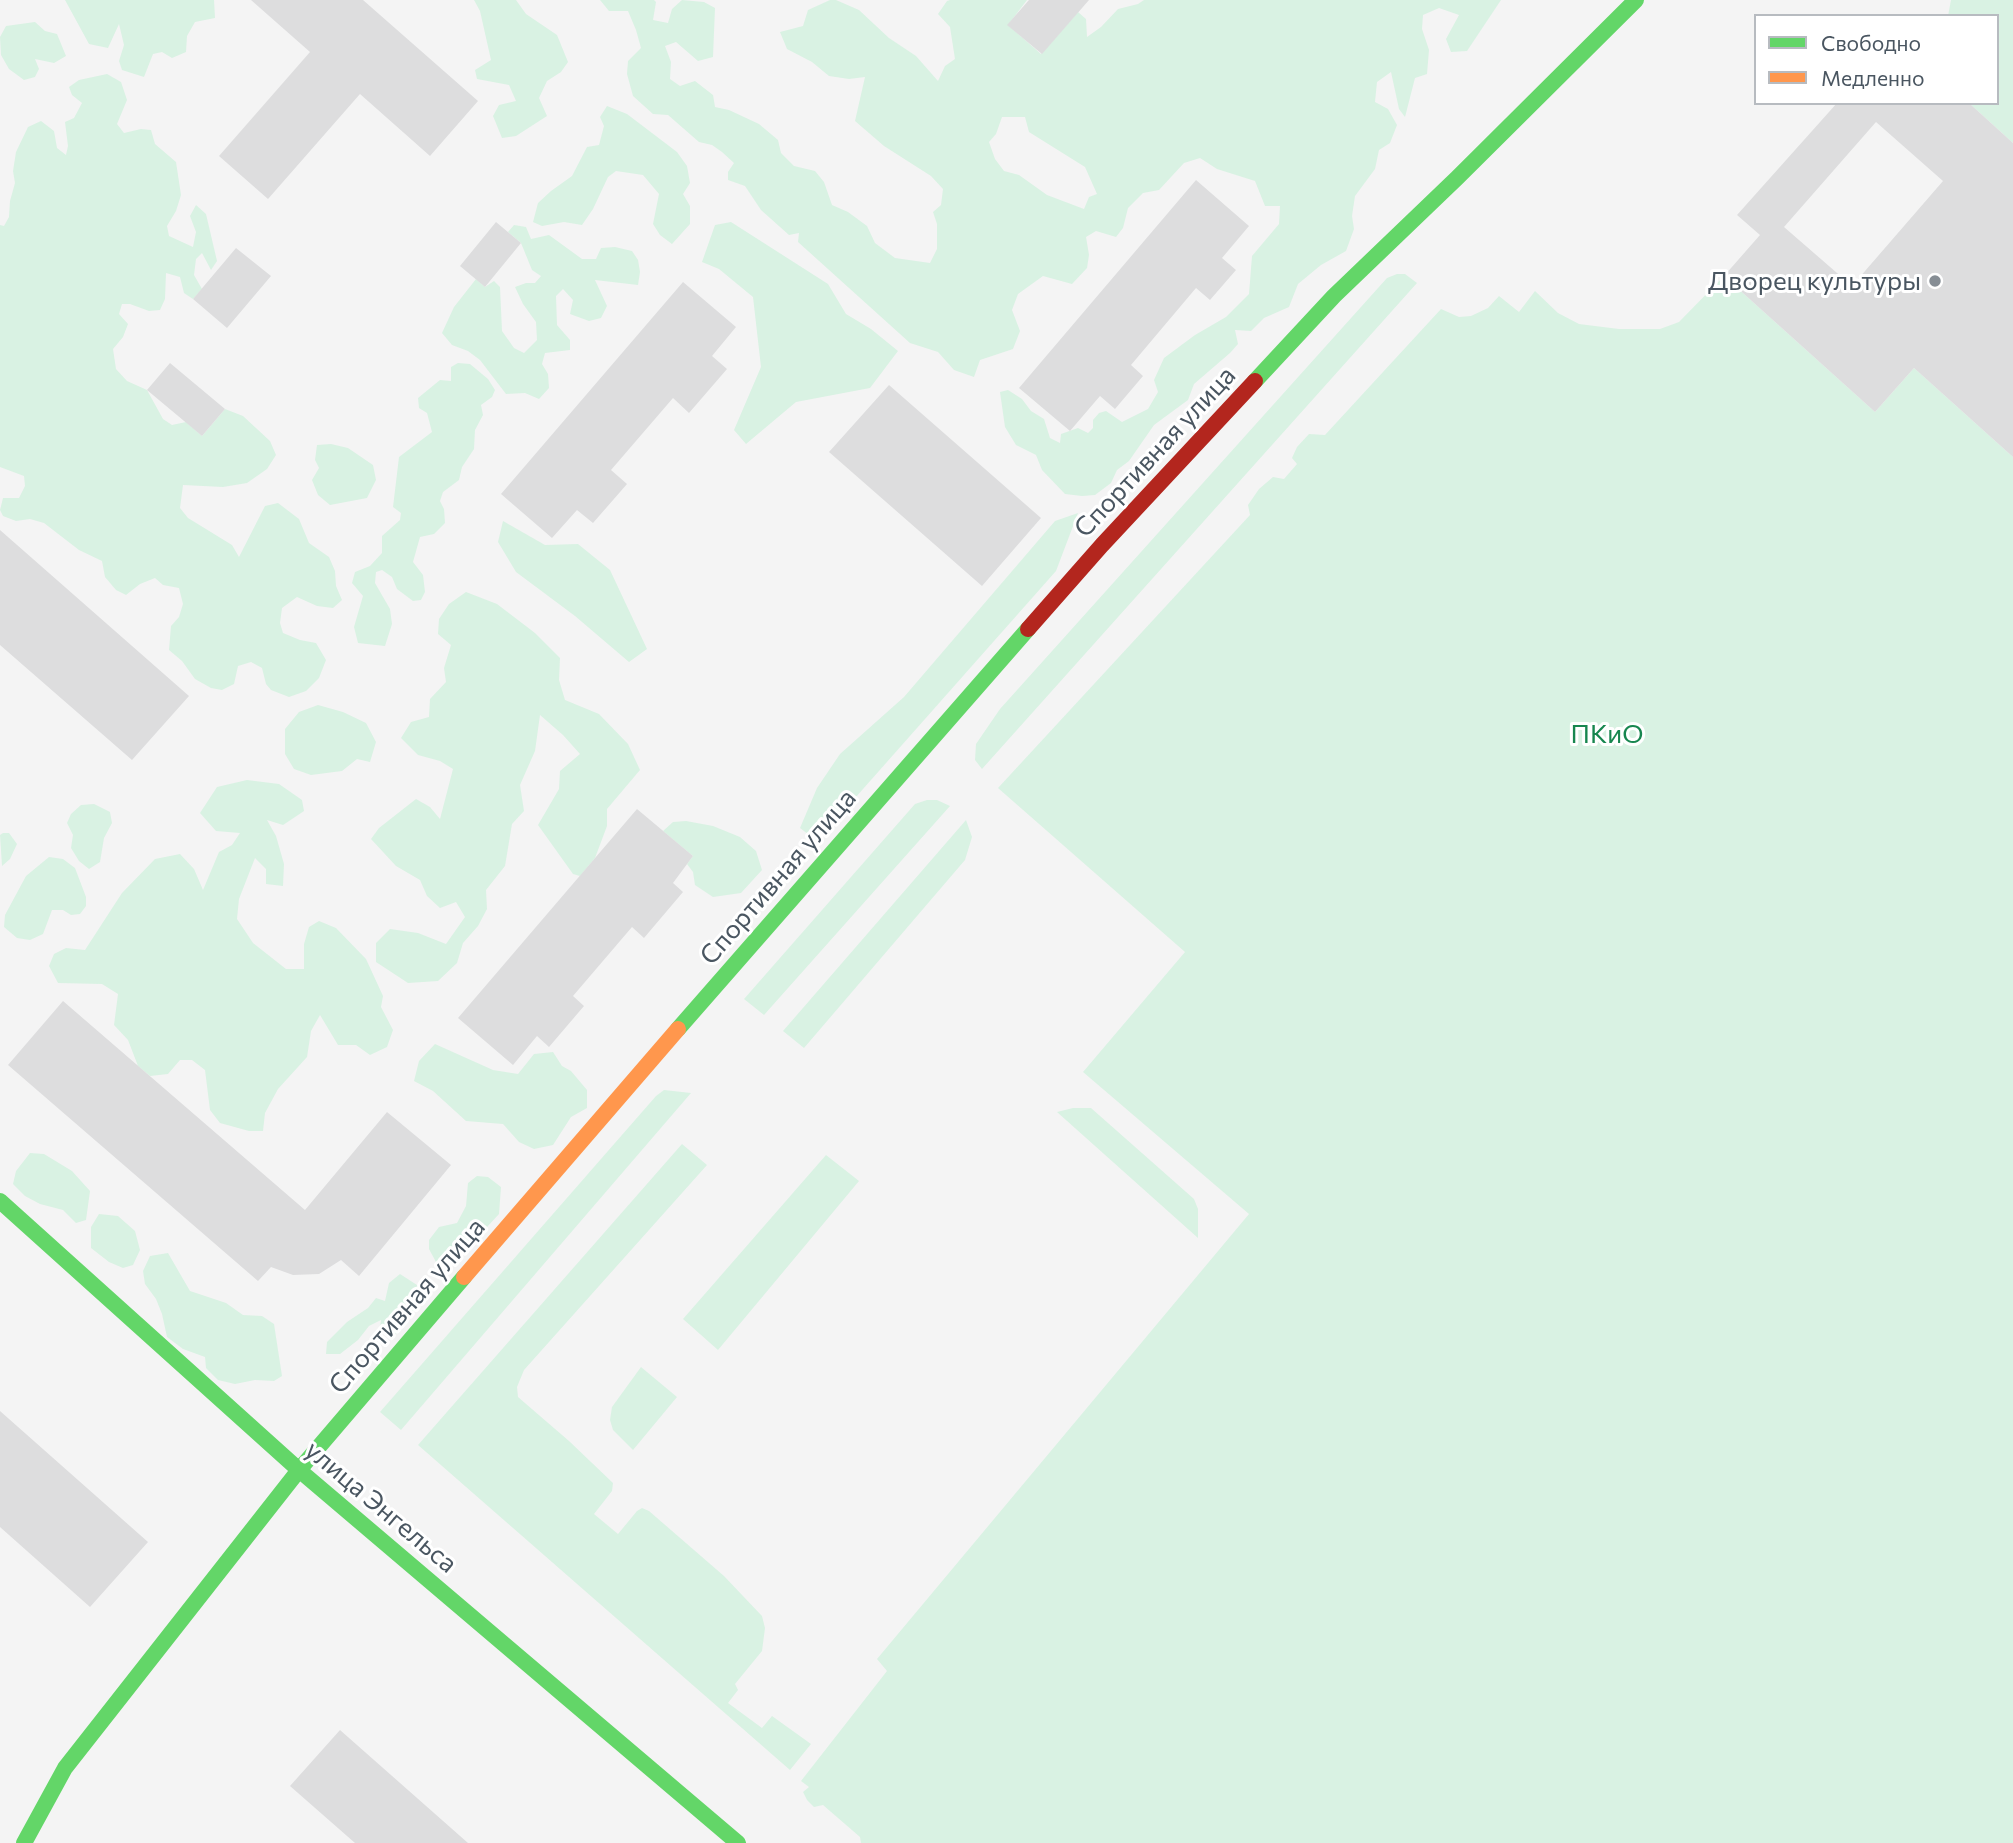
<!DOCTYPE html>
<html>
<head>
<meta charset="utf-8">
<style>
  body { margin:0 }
  #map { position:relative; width:2013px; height:1843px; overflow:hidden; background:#f4f4f4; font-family:Commissioner,sans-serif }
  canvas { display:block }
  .legend { position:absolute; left:1754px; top:14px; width:245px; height:91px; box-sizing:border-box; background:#fff; border:2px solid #b7bbc0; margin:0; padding:9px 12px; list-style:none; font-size:21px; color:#4a5661 }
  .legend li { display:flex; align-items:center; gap:14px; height:35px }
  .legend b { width:35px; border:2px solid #b7bbc0 }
</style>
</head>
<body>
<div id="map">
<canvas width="2013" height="1843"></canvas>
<ul class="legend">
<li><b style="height:9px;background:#63d668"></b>Свободно</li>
<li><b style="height:9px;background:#ff974d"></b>Медленно</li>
</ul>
</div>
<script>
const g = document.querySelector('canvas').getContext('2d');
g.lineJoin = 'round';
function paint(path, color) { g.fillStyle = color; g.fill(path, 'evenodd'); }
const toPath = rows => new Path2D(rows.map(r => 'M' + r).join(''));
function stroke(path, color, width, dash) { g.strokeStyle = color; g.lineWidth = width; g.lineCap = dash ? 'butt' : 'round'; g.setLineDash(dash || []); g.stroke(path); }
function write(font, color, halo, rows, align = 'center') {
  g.font = font + ' Commissioner,sans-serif'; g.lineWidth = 6; g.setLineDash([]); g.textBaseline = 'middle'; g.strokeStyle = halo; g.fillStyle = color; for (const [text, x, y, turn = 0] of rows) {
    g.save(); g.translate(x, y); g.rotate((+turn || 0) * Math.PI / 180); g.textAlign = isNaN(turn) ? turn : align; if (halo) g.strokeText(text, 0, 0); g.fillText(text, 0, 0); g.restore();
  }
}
paint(toPath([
  [65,0,214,0,215,18,195,22,187,36,186,52,172,58,162,52,153,54,144,77,122,70,119,61,124,45,119,24,108,48,89,44],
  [474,0,516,0,526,14,557,35,568,62,561,72,547,81,539,98,547,116,516,136,502,138,493,116,499,105,516,101,509,85,477,79,475,70,491,60,480,11],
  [600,0,654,0,656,2,653,20,668,23,672,9,682,0,704,2,715,8,713,57,698,61,676,42,665,46,671,62,670,79,680,86,695,81,713,95,715,107,729,110,759,124,778,140,781,153,794,166,815,171,824,182,832,205,848,212,867,226,875,243,895,258,930,263,937,249,937,224,933,212,941,205,943,189,931,176,884,146,855,121,865,77,849,79,829,76,812,62,787,49,780,32,803,26,808,10,830,0,836,0,859,10,889,38,916,56,938,81,945,66,955,59,950,27,938,14,947,1,950,0,1027,0,1008,25,1041,54,1078,12,1086,19,1087,37,1101,27,1118,9,1138,4,1144,0,1501,0,1467,51,1451,52,1446,39,1459,15,1439,8,1423,15,1422,29,1429,50,1427,74,1415,78,1405,117,1399,109,1391,72,1377,82,1375,102,1388,109,1397,125,1390,143,1379,150,1375,169,1355,196,1352,216,1354,229,1346,251,1321,265,1298,284,1289,307,1264,318,1251,331,1235,330,1238,344,1230,353,1194,384,1188,400,1154,425,1129,461,1117,470,1111,483,1095,495,1082,496,1065,494,1042,470,1036,455,1016,445,1005,427,1000,392,1008,390,1022,399,1031,411,1044,419,1050,438,1060,443,1061,434,1078,428,1088,433,1093,428,1093,420,1099,413,1106,411,1122,422,1148,409,1158,392,1154,380,1164,358,1195,335,1226,317,1249,294,1252,256,1279,224,1280,206,1265,206,1255,181,1217,169,1200,158,1184,163,1159,190,1143,193,1128,208,1123,228,1116,237,1096,231,1086,237,1089,255,1087,268,1072,284,1043,276,1018,294,1012,310,1020,331,1013,349,980,360,974,377,954,370,938,352,910,343,798,242,799,233,789,235,761,210,745,186,728,180,728,172,734,163,722,152,712,145,699,142,668,115,653,114,633,96,627,74,628,61,641,48,636,30,628,11,609,11],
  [1002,117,1025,117,1029,132,1085,167,1097,194,1089,197,1084,209,1047,195,1019,175,1004,171,995,159,989,142,996,134],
  [1951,0,2013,0,2013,143,1969,103,1997,103,1997,16,1948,16],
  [35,22,45,31,57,34,66,56,54,63,35,59,39,69,35,77,24,80,9,69,1,55,0,37,6,26],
  [107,74,121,82,127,100,117,124,124,133,141,129,151,130,155,144,176,162,181,195,176,211,167,226,169,236,193,247,196,232,190,216,196,205,206,214,217,261,211,270,202,253,196,259,194,275,202,289,193,299,184,293,180,277,166,273,165,299,160,310,149,311,130,304,122,304,119,314,128,324,123,337,113,349,116,369,127,381,147,390,163,419,172,425,186,422,202,436,225,409,243,416,270,441,276,455,267,469,247,483,223,487,183,485,180,508,188,518,232,545,239,557,265,506,278,503,299,519,309,543,329,557,335,571,336,586,342,600,333,608,317,606,297,597,282,608,280,623,283,633,300,640,316,643,326,660,319,678,306,691,289,697,271,690,266,684,262,668,251,662,238,666,234,684,222,690,211,688,195,679,182,661,169,650,171,626,179,617,183,604,179,588,163,585,155,578,140,584,126,595,116,590,105,577,102,561,79,550,44,523,30,519,16,521,3,516,0,510,3,498,19,498,25,486,24,476,0,467,0,225,4,226,9,217,10,201,15,183,13,171,16,152,28,127,41,121,54,131,57,148,66,155,68,146,65,122,74,118,82,103,72,95,69,87,79,80],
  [607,106,627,114,677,152,687,166,690,183,683,194,690,206,690,224,672,244,660,235,653,224,659,194,643,175,616,171,608,177,593,209,582,225,564,222,542,226,533,222,538,203,551,191,572,176,587,147,599,145,604,126,600,117],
  [731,222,828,284,846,314,871,329,898,351,870,388,796,402,746,444,734,430,761,367,753,297,719,269,702,262,715,225],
  [514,225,526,227,531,239,549,235,582,259,596,259,601,248,615,247,632,251,638,260,640,272,638,285,595,280,607,306,601,318,589,321,570,314,573,300,563,289,556,296,557,325,570,340,570,350,545,353,542,364,548,374,549,388,539,399,525,393,506,394,480,360,468,351,452,345,442,333,454,307,476,279,485,287,494,281,500,287,502,331,514,348,524,353,537,340,536,322,523,304,515,287,526,283,535,283,541,276,532,270,521,243,508,232],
  [1397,274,1405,274,1417,283,982,769,975,760,976,744,1000,709,1387,278],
  [1724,276,1875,412,1914,368,2013,457,2013,1843,861,1843,860,1837,823,1805,814,1807,807,1800,803,1792,809,1787,801,1781,887,1671,877,1659,1249,1214,1083,1072,1185,952,998,788,1250,515,1248,505,1259,489,1273,477,1284,479,1297,464,1292,458,1297,447,1309,434,1325,435,1441,309,1459,317,1471,316,1488,308,1499,296,1519,312,1535,291,1558,313,1579,324,1619,329,1660,329,1679,322],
  [458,363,470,364,488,379,495,390,492,397,481,405,483,415,475,430,474,449,462,467,459,480,443,492,440,501,444,509,445,523,434,534,420,537,413,562,423,575,425,592,421,600,413,601,397,589,392,577,382,570,376,572,375,583,390,609,392,624,385,646,358,643,354,627,363,596,352,583,355,572,370,566,382,553,382,536,400,520,401,513,393,507,399,457,432,432,427,413,419,408,418,398,440,380,451,381,451,367],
  [331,444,348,448,373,465,376,480,367,498,330,505,318,495,312,480,319,468,315,460,317,445],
  [1078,513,1056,571,817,841,800,828,817,788,840,754,904,697,1055,521],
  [503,521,545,545,578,544,610,570,647,649,629,662,575,616,516,572,498,542],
  [466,592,497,604,535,633,560,658,559,680,565,700,599,714,628,744,640,770,607,809,607,826,595,858,580,876,573,874,538,825,559,789,560,771,580,754,563,735,540,715,535,751,520,785,524,811,512,824,505,866,486,890,487,909,478,926,463,943,457,963,438,981,408,983,376,962,376,943,390,929,418,933,446,944,465,917,456,902,440,908,427,896,420,880,396,866,371,839,379,828,416,799,430,807,440,819,453,769,440,761,418,755,401,738,411,722,429,717,430,699,446,682,444,668,451,645,438,634,439,619,449,604],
  [318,705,343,712,366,723,376,742,370,762,357,759,342,771,311,775,294,769,285,754,285,729,299,712],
  [247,780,279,784,302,800,304,811,283,825,267,820,276,836,284,864,283,886,266,884,266,869,255,858,239,899,237,919,253,943,286,969,304,969,304,944,309,927,319,921,336,928,366,959,383,996,381,1007,393,1030,387,1047,370,1055,356,1045,338,1045,320,1015,311,1031,307,1057,278,1089,265,1113,263,1131,249,1131,220,1123,210,1110,205,1070,192,1060,180,1060,168,1074,150,1076,138,1066,128,1040,114,1025,118,994,102,984,58,983,49,966,54,954,66,948,85,950,122,893,155,859,180,854,194,869,203,890,219,852,232,845,240,833,216,831,200,813,217,787],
  [927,800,937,800,950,806,764,1015,744,999,915,804],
  [94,804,110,812,112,823,104,838,100,862,89,869,79,861,71,848,73,835,67,823,71,814,81,805],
  [966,820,972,837,965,860,804,1048,783,1031],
  [686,821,713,826,740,837,756,851,762,870,741,893,713,897,695,885,693,872,687,864,693,856,663,831,673,822],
  [3,833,9,833,17,844,10,859,2,866,0,835],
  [49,857,63,859,75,868,86,897,86,906,80,914,71,915,63,910,52,910,43,934,30,940,17,938,4,927,5,915,26,876],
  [435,1044,493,1070,518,1074,534,1054,553,1052,562,1066,571,1071,587,1090,587,1108,571,1117,553,1145,534,1149,519,1142,503,1124,466,1121,433,1091,414,1081,419,1061],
  [664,1090,691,1093,401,1430,380,1412,656,1096],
  [1073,1108,1091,1108,1194,1199,1198,1209,1198,1238,1057,1112],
  [682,1144,707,1165,524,1370,517,1387,518,1397,569,1441,613,1483,612,1491,594,1514,618,1534,637,1511,642,1508,649,1511,724,1576,762,1616,765,1628,762,1651,735,1684,738,1690,728,1703,762,1728,772,1716,811,1744,790,1770,418,1445],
  [30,1153,44,1154,72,1171,90,1191,86,1220,76,1223,63,1210,40,1204,25,1196,13,1184,16,1171],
  [826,1155,859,1181,718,1350,683,1319],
  [477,1176,488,1177,501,1187,499,1214,452,1265,436,1262,429,1249,429,1240,439,1227,457,1223,466,1206,468,1183],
  [99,1214,118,1216,135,1231,140,1250,133,1265,123,1268,109,1262,91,1248,91,1227],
  [168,1253,190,1291,226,1303,243,1315,262,1316,274,1324,282,1376,274,1381,255,1380,235,1384,218,1380,206,1368,205,1357,183,1349,167,1337,162,1314,156,1299,145,1284,143,1271,150,1256],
  [400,1274,417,1285,425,1296,395,1335,380,1328,381,1320,369,1326,358,1340,340,1354,326,1354,327,1342,347,1322,368,1308,376,1298,385,1301,389,1283],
  [641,1367,677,1397,633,1450,613,1430,610,1420,612,1407]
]), '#d9f2e3');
paint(toPath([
  [251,0,363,0,478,101,430,156,360,94,268,199,219,156,310,52],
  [1029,0,1089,0,1042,54,1007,25],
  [1837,103,1969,103,2013,143,2013,457,1914,368,1875,412,1724,276,1760,235,1737,215],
  [1876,122,1943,181,1852,286,1784,227],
  [1196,180,1249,226,1222,258,1236,270,1210,300,1196,288,1131,365,1143,376,1115,409,1100,396,1070,431,1019,388],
  [496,222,521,243,485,287,460,266],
  [236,248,271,276,227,328,193,299],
  [683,282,736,327,712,356,727,369,689,413,673,398,611,470,627,484,593,523,577,510,552,538,501,494],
  [170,363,225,409,202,436,147,390],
  [889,385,1041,518,982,586,829,452],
  [0,530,189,696,132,760,0,645],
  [637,809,693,856,673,883,683,892,644,938,632,927,573,996,584,1006,549,1047,537,1036,513,1065,458,1018],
  [63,1001,305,1210,387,1112,451,1165,359,1276,341,1260,319,1274,293,1275,271,1267,258,1281,8,1065],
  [0,1411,148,1542,90,1607,0,1527],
  [340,1730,468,1843,355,1843,290,1786]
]), '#ddddde');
stroke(toPath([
  [1255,381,1334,296,1457,178,1636,0],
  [678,1029,1028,629],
  [0,1201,299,1470,738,1843],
  [24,1843,65,1768,299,1470,464,1277]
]), '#63d668', 16);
stroke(toPath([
  [464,1277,678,1029]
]), '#ff974d', 16);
stroke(toPath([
  [1028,629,1102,545,1255,381]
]), '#b3261e', 16);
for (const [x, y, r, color] of [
  [1935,281,7,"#868d94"]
]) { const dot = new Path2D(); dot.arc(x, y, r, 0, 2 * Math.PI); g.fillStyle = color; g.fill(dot); stroke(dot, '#fff', 2.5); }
write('26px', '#4a5661', '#fff', [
  ["Дворец культуры",1921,281]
], 'right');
write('26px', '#4a5661', '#fff', [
  ["Спортивная улица",1155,452,-47],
  ["Спортивная улица",778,877,-49],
  ["Спортивная улица",407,1306,-49],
  ["улица Энгельса",381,1507,40]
]);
write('26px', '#17864f', '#fff', [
  ["ПКиО",1607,734]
]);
</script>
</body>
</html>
